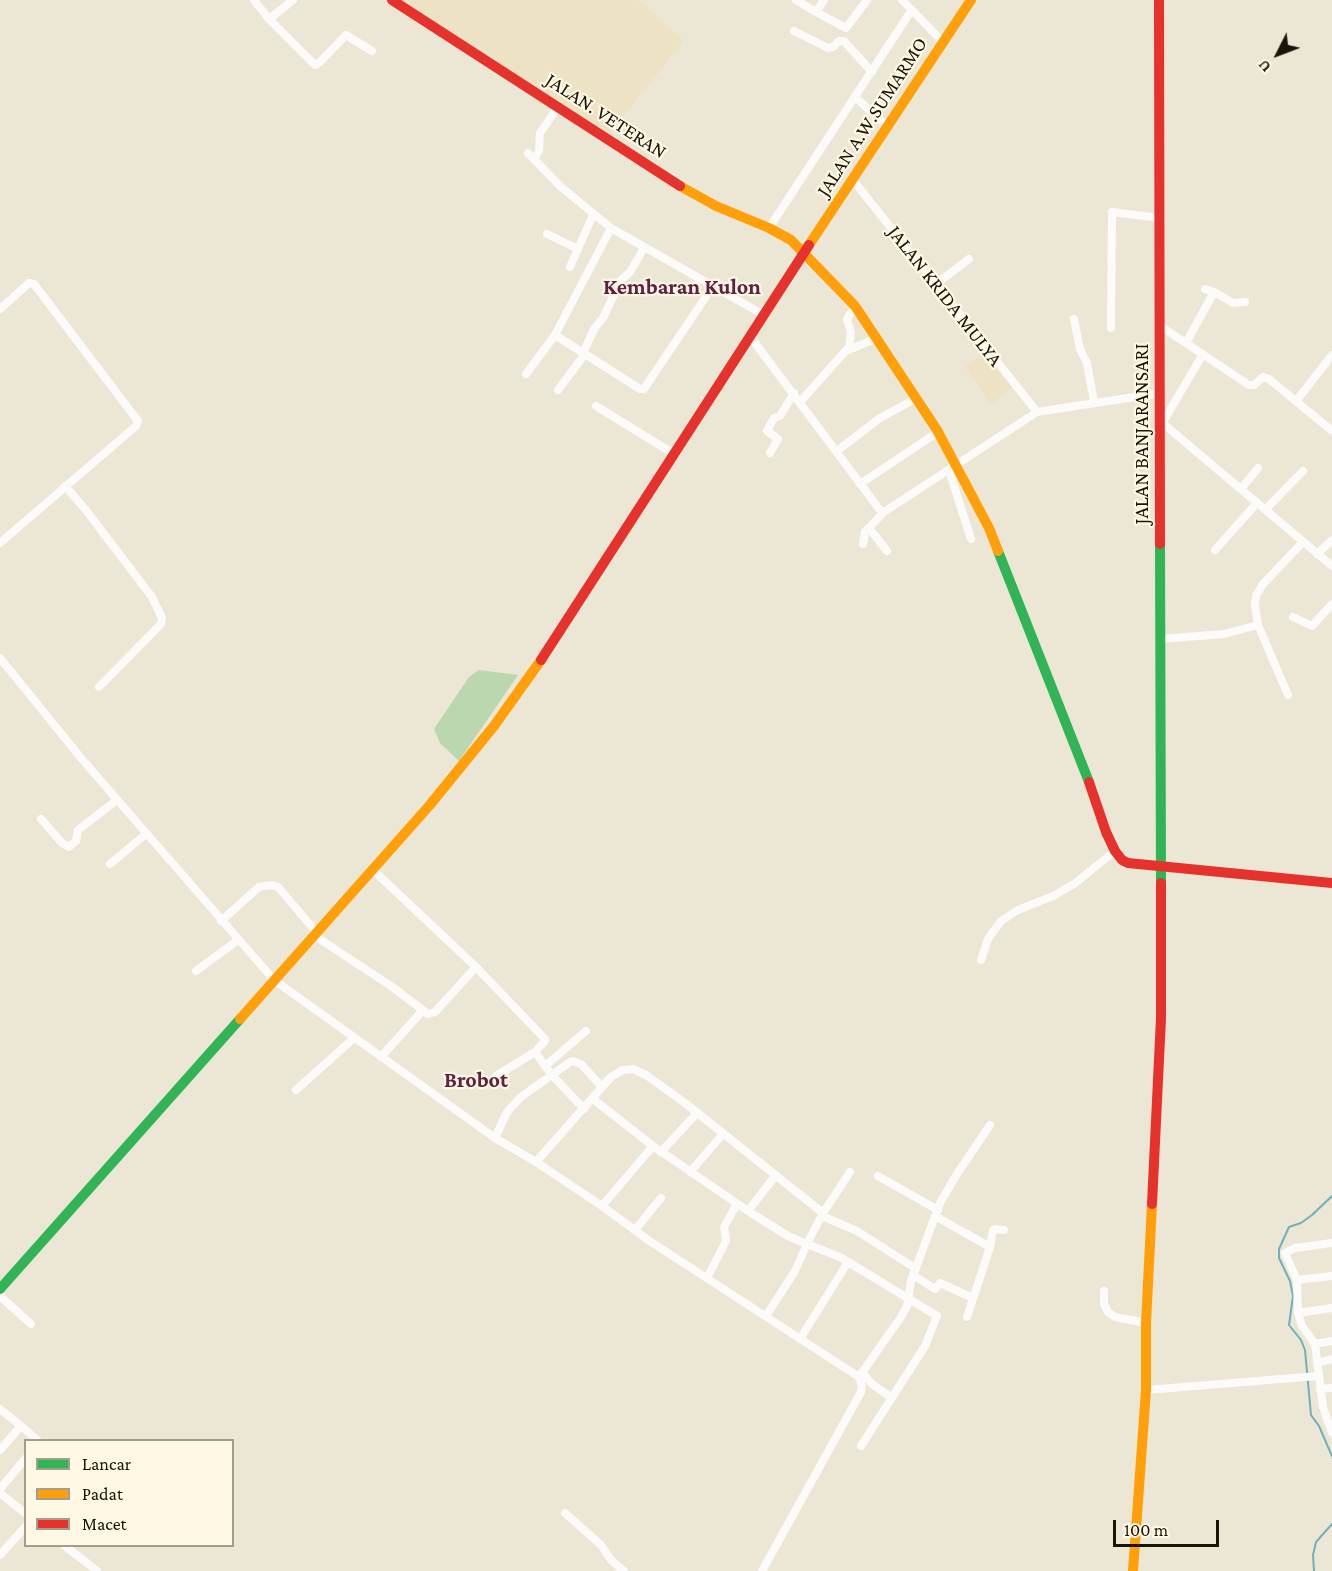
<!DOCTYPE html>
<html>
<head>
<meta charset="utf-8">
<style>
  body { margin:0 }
  #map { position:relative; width:1332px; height:1571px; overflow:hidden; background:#ece6d4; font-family:"Crimson Pro",serif }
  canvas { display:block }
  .legend { position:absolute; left:24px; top:1439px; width:210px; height:108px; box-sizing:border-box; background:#fff8e4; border:2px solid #a39d8c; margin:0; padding:8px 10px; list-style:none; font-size:18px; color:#181408 }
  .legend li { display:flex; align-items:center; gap:12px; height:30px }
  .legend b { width:30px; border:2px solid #a39d8c }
  .north { position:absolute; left:1248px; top:24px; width:60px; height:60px; -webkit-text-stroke:4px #fff8e4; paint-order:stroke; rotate:228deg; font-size:16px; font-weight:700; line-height:24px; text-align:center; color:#181408 }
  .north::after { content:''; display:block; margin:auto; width:21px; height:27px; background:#181408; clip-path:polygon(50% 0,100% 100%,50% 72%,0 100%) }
  .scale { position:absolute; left:1113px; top:1520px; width:106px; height:27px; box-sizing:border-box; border:3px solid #181408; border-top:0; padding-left:8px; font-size:18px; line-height:21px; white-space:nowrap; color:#181408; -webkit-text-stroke:4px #fff8e4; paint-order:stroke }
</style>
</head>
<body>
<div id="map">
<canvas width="1332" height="1571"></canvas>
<ul class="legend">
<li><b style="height:8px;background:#30b455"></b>Lancar</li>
<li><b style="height:8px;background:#ff9f0a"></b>Padat</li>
<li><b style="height:8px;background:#e5322d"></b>Macet</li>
</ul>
<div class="north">U</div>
<div class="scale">100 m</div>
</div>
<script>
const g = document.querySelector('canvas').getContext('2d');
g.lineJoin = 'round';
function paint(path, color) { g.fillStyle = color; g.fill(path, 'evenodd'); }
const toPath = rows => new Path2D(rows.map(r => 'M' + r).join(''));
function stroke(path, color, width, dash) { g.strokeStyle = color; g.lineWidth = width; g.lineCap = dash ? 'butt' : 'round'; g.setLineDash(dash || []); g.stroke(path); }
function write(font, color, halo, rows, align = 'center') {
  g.font = font + ' "Crimson Pro",serif'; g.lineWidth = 4.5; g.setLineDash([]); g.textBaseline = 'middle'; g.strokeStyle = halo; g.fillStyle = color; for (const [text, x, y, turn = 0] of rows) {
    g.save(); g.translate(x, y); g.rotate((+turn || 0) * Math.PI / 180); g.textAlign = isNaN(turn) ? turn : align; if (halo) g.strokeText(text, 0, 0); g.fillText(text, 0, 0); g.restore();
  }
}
paint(toPath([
  [401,0,639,0,684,41,609,134],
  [987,351,1014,386,991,404,965,367]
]), '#ede3c4');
paint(toPath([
  [479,670,518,675,459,761,440,743,434,729,469,677]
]), '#bbd7af');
stroke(toPath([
  [1332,1196,1312,1215,1301,1223,1289,1227,1279,1249,1279,1258,1290,1281,1293,1296,1289,1325,1301,1340,1305,1350,1311,1415,1319,1426,1332,1456],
  [1314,1571,1313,1555,1316,1542,1332,1524]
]), '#6eb1bd', 2);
stroke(toPath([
  [254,0,269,19,293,0],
  [796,0,816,12,824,0],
  [902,0,943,42],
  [816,12,846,28,867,0],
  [269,19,315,65,320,62,346,35,372,51],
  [794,31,828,48,833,47,839,41,844,41,872,72],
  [855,97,888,127],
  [528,153,560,186,611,228,762,314],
  [534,159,539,151,540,133,558,107],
  [853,180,1037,412],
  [611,228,555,335,640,389,644,389,646,386,713,286],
  [769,228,911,11],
  [547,234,578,249],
  [570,267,593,215],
  [936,284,969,259],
  [1205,289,1214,292,1233,303,1245,302],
  [0,309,29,283,34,284,138,421,136,426,0,543],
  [1074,319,1080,349,1087,363,1094,402],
  [1160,326,1249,385,1254,385,1263,377,1269,379,1332,431],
  [1111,328,1112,212,1160,218],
  [749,335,868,494,879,509,884,512,1037,412,1160,393],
  [1186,343,1214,292],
  [846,351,875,339],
  [583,353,594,329,603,318,621,280,630,272,644,248],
  [526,374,555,335],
  [558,390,585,354],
  [1297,400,1332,355],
  [800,402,849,347,851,333,847,319,855,306],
  [596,406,674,454],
  [1160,421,1332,566],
  [1163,422,1203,354],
  [837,451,880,418,917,398],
  [770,453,778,439,767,431,774,418,780,416,794,393],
  [949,470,971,539],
  [860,484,938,432],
  [65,486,85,509,152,597,162,618,161,624,99,687],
  [1241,489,1258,468],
  [1265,510,1303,471],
  [869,528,887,551],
  [863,544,865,532,884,512],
  [1215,550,1257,503],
  [1317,554,1332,540],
  [1293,617,1312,626,1332,604],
  [1160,639,1224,634,1258,625],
  [0,658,81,758,274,980,495,1138,536,1162,602,1206,648,1240,859,1377,862,1386,861,1392,762,1571],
  [1288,695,1258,625,1255,605,1256,596,1263,584,1303,542],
  [41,819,62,843,69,847,76,841,78,830,117,800],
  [110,864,146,834],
  [373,870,476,967,545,1039,545,1041,535,1052,496,1076],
  [221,921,259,887,271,885,278,887,317,933],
  [315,936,391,986,428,1014,435,1012,476,967],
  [981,960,988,939,1001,921,1018,910,1053,896,1074,884,1115,851],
  [196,971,238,940],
  [535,1052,551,1074,584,1109],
  [381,1057,423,1010],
  [545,1066,586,1031],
  [296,1090,354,1038],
  [593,1099,653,1146],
  [495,1138,507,1112,521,1097,570,1062,573,1061,581,1064,602,1087],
  [661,1152,697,1113],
  [536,1162,611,1077,623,1070,633,1069,646,1075,685,1103,823,1213,807,1244,840,1257,937,1316,925,1346,861,1446],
  [690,1172,723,1134],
  [878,1176,938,1210],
  [602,1206,653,1146,748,1211,788,1236,807,1244,795,1271,766,1316],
  [748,1211,776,1175],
  [823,1213,850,1172],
  [822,1216,857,1231,915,1268],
  [935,1216,990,1247],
  [635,1230,661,1198],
  [1332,1243,1295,1248,1285,1253,1297,1280,1298,1313,1302,1326,1315,1344,1323,1407,1332,1433],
  [913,1275,935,1289,940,1283,973,1298],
  [707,1278,723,1247,726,1240,724,1227,737,1204],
  [1297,1280,1332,1276],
  [1104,1291,1104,1304,1108,1312,1115,1317,1146,1323],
  [0,1296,31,1324],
  [1298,1313,1332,1308],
  [967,1317,990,1247,993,1230,995,1229,1004,1230],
  [800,1339,848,1262],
  [1315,1344,1332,1341],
  [1317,1363,1332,1359],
  [862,1372,872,1384,892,1398],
  [859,1377,901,1317,907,1306,911,1281,940,1203,957,1174,990,1125],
  [1320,1389,1332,1388],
  [1146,1390,1318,1376],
  [0,1409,21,1426],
  [0,1450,21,1426,37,1440],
  [0,1489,26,1458],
  [0,1493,26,1514],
  [565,1513,601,1545,611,1560,624,1571],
  [65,1546,97,1571],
  [0,1555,26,1526]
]), '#fcfbf9', 8);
stroke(toPath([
  [1160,544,1161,883],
  [998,551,1089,782],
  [0,1289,240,1019]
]), '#30b455', 10);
stroke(toPath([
  [680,186,716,206,769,228,791,240,855,306,937,430,989,528,998,551],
  [809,245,971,0],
  [240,1019,429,806,494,726,541,660],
  [1133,1571,1146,1390,1146,1323,1152,1204]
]), '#ff9f0a', 10);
stroke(toPath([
  [392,0,680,186],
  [1159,0,1160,544],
  [541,660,809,245],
  [1089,782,1106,832,1115,851,1122,860,1128,863,1332,883],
  [1152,1204,1161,1018,1161,883]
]), '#e5322d', 10);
write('20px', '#181408', '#fff8e4', [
  ["JALAN. VETERAN",606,116,33],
  ["JALAN A.W.SUMARMO",872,117,-57],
  ["JALAN KRIDA MULYA",945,296,52],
  ["JALAN BANJARANSARI",1142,434,-90]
]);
write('bold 22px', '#60203f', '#fff8e4', [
  ["Kembaran Kulon",682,287],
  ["Brobot",476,1080]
]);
</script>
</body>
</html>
